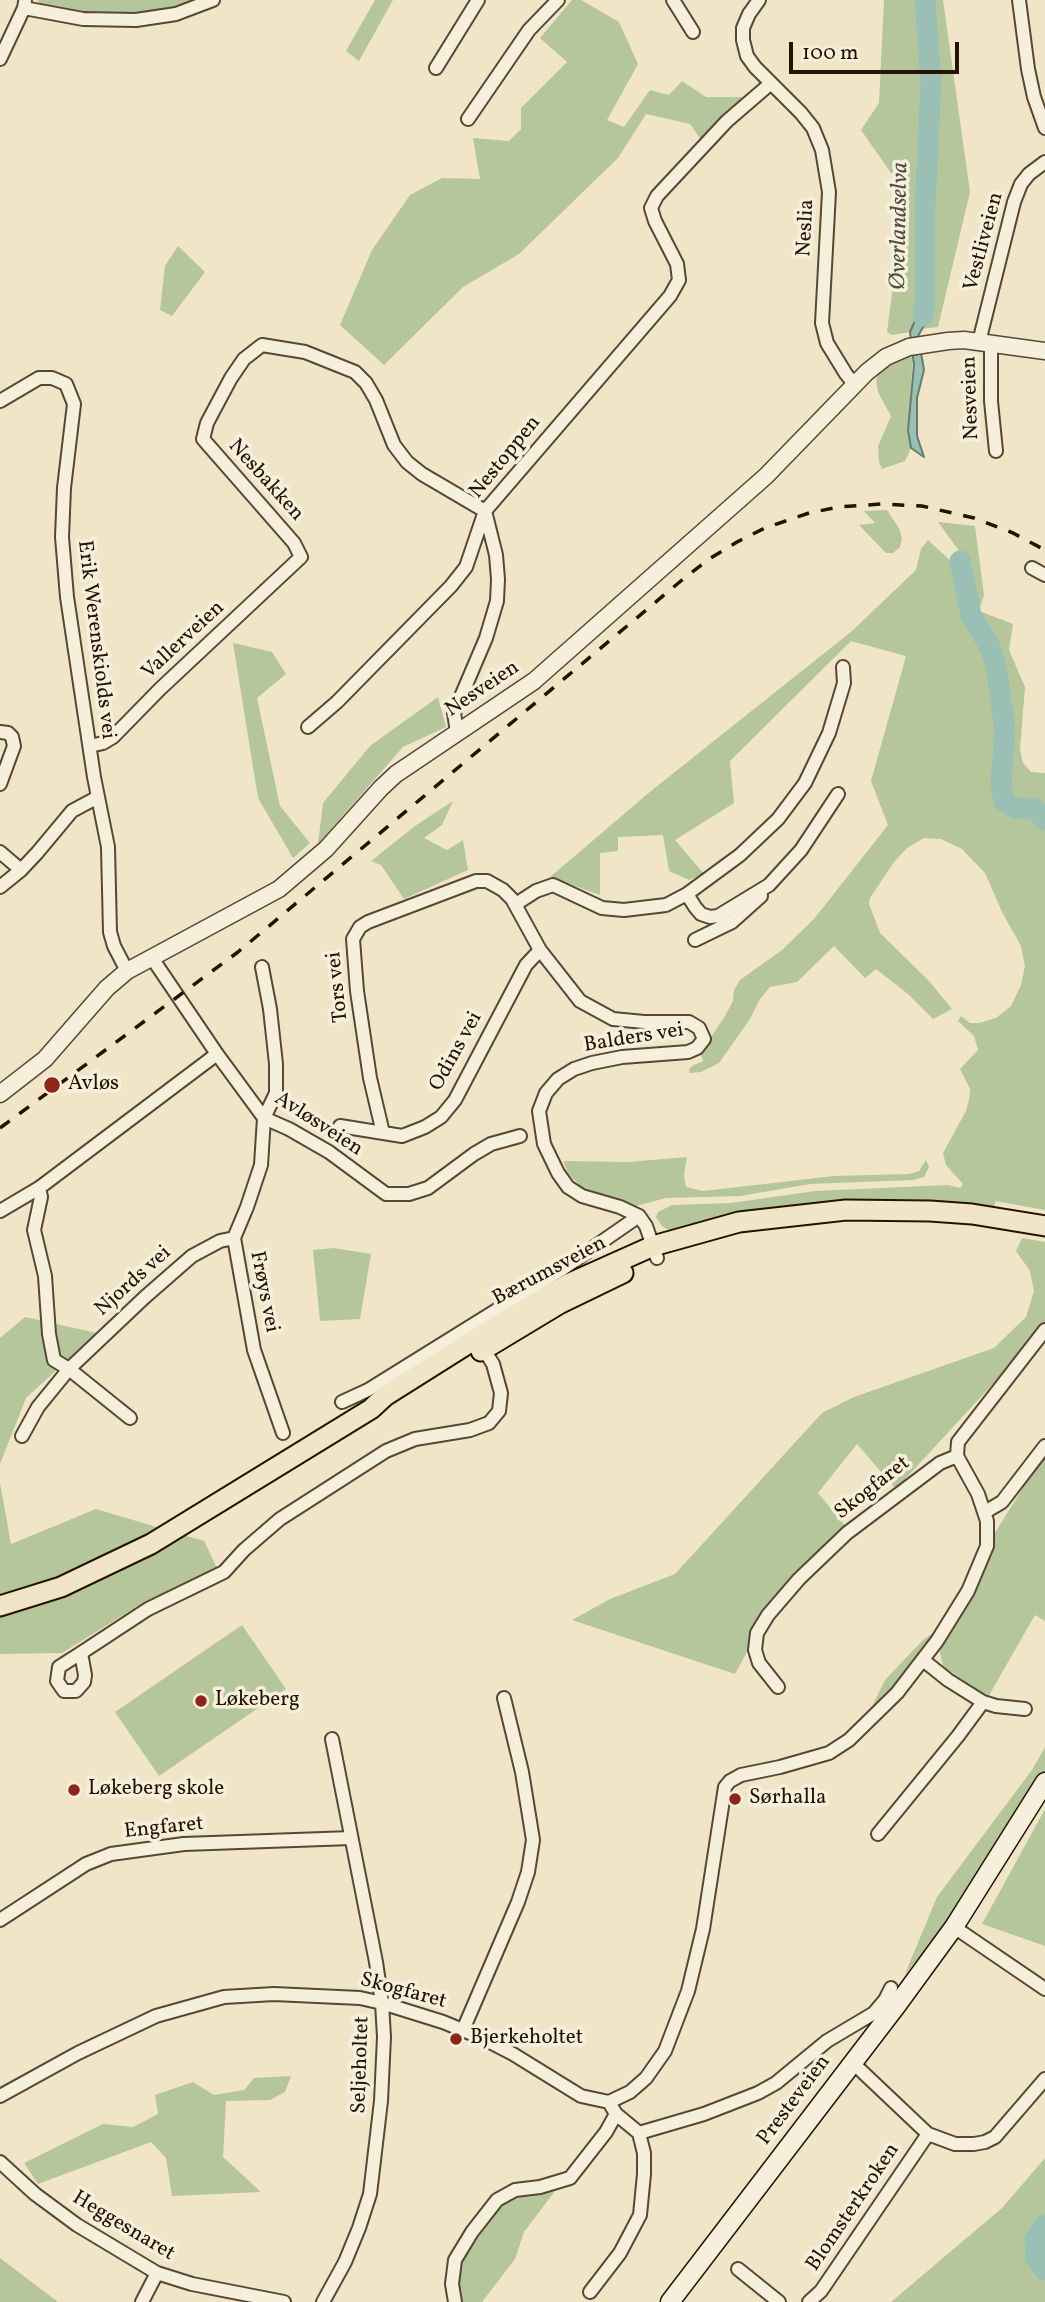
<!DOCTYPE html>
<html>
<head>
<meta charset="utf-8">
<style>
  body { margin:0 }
  #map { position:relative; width:1045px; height:2302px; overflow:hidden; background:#f0e6c7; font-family:Vollkorn,serif }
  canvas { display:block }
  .scale { position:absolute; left:789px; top:42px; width:170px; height:32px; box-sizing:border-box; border:4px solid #241202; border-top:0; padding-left:9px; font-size:21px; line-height:24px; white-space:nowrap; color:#241202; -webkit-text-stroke:5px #f5efdb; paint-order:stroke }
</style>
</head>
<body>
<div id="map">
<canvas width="1045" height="2302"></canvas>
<div class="scale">100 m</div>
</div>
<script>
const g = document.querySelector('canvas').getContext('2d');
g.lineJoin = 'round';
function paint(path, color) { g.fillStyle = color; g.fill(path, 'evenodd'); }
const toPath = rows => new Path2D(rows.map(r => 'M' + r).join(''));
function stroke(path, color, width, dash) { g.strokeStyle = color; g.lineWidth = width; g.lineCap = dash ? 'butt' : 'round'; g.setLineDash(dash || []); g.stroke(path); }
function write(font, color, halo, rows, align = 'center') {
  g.font = font + ' Vollkorn,serif'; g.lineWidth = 7; g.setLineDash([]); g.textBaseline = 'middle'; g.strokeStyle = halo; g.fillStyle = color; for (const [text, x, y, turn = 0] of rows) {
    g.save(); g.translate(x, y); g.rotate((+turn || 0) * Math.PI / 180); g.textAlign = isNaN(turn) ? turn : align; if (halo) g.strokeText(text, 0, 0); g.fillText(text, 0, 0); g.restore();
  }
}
paint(toPath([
  [37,0,197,0,160,14,110,14,44,7],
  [375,0,393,0,359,61,346,51],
  [572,0,581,0,619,22,638,64,607,120,624,127,650,90,669,95,682,81,706,97,743,97,701,140,690,124,646,114,618,158,519,254,463,287,384,365,340,325,372,250,410,195,442,178,480,179,473,138,509,141,521,129,521,108,567,62,540,38],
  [884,0,943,0,970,192,938,327,921,329,930,318,933,310,933,288,919,287,918,314,910,332,892,335,887,332,905,193,861,130,879,103],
  [178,246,205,272,172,316,160,310,165,266],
  [913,356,908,430,911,448,905,461,882,469,879,462,878,446,891,416,878,392,876,380,878,374,889,366],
  [887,510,900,530,902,539,900,547,893,553,886,553,859,525,875,523,864,511],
  [938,522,975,526,984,595,979,611,1013,624,1009,650,1025,687,1020,750,1023,763,1031,772,1045,773,1045,1210,995,1201,994,1210,958,1205,675,1232,669,1230,662,1226,656,1217,658,1212,672,1205,731,1203,815,1191,948,1185,960,1188,963,1184,946,1165,943,1153,966,1111,969,1100,970,1089,960,1069,978,1050,974,1036,958,1021,961,1016,970,1023,979,1023,996,1018,1011,1006,1021,985,1025,966,1021,946,1002,912,985,873,962,849,941,839,924,838,907,848,894,862,870,898,869,904,880,933,929,981,952,1009,933,1019,908,994,876,969,865,978,834,946,797,982,770,987,760,999,750,1019,719,1063,701,1072,690,1073,689,1069,692,1066,703,1061,701,1054,703,1049,725,1016,733,1001,734,990,740,980,782,950,814,919,888,825,871,781,906,656,851,641,730,761,734,803,675,840,704,874,689,880,669,871,663,835,618,837,618,851,600,853,600,895,550,877,651,791,852,631,916,570,921,549,928,540,952,562,965,559],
  [233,643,272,652,286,674,257,698,280,806,310,843,293,858,258,798],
  [438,697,446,727,403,747,318,844,323,803,370,746],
  [453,801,442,825,424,838,447,850,463,840,468,870,404,899,381,865,371,861,415,826],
  [687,1157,684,1175,686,1187,703,1191,834,1176,909,1174,919,1171,926,1160,929,1167,924,1177,913,1180,810,1184,740,1196,666,1198,636,1206,593,1193,580,1186,568,1173,563,1161,628,1162],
  [1022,1238,1045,1242,1045,1327,896,1489,857,1444,818,1493,848,1529,757,1633,735,1674,572,1620,610,1599,675,1574,822,1413,854,1397,994,1348,1026,1317,1034,1291,1030,1271,1016,1251],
  [334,1248,371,1254,360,1319,320,1321,313,1250],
  [25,1317,97,1333,26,1398,0,1464,0,1338],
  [1045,1452,1045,1621,1035,1615,988,1697,943,1666,937,1641,987,1546],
  [0,1483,11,1544,96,1509,204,1541,217,1568,144,1602,62,1653,0,1654],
  [242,1625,286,1689,159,1776,115,1712],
  [943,1626,890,1696,871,1709,885,1680,923,1640],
  [1045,1747,1045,1772,958,1911,905,1974,937,1897,1032,1770],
  [1045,1809,1045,1946,982,1924],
  [291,2076,285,2092,270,2100,226,2101,223,2157,261,2192,172,2196,166,2158,151,2142,38,2184,24,2163,103,2124,133,2127,158,2114,155,2095,193,2082,214,2095,244,2090,254,2078],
  [1045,2158,1045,2302,891,2302,1002,2208],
  [555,2191,524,2232,515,2259,482,2302,460,2302,457,2282,463,2260,486,2226,507,2200,522,2193],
  [0,2258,58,2302,0,2302]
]), '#b4c69a');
const water = toPath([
  [919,287,933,287,933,310,918,336,924,370,917,398,917,436,924,457,911,448,908,430,914,365,910,332,918,314,919,287]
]);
paint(water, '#9ac0b6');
stroke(water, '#6b7a6e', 2);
stroke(toPath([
  [923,316,925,303,925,206,931,83,925,0],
  [960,561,971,615,989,645,996,665,1005,730,1001,785,1004,801,1015,808,1035,809,1045,820],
  [1045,2225,1035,2239,1036,2258,1045,2270]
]), '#9ac0b6', 21);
const minor = toPath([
  [673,0,693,32],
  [759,0,749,14,743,28,743,40,747,56,755,67,801,113,813,128,822,150,829,192,822,323,827,343,846,374,855,385],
  [1019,0,1028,69,1034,97,1045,128],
  [24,8,83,19,136,20,176,14,213,0],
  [0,59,24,8,25,2],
  [436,68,478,0],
  [468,119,529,30,558,0],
  [979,342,1014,202,1021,184,1029,174,1045,162],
  [991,344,991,401,996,451],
  [0,401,39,378,52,378,66,384,74,404,64,488,62,537,67,597,94,777,108,847,110,932,114,946,127,971],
  [1032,568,1045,575],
  [308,727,337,702,451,586,466,567,485,511,670,296,679,280,677,264,655,221,651,208,657,196,727,121,770,84],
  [0,732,8,733,12,737,14,746,0,784],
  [90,746,103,743,113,737,160,689,301,557,294,543,203,439,207,423,231,378,244,359,262,345,305,352,355,372,366,383,376,400,394,445,407,462,422,474,485,511,496,555,498,579,497,601,486,638,454,713,457,732],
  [838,794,801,850,769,885,718,916,710,917,701,914,695,907,687,894,740,855,778,819,805,783,829,733,844,683,843,667],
  [0,852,21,870],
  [0,887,21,870,37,853,72,811,98,797],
  [516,904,536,891,553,885,602,908,624,910,666,905,687,894],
  [695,940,732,922,761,896],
  [152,958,217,1054,264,1118,289,1129,329,1152,386,1194,409,1194,428,1188,474,1154,491,1144,520,1136],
  [262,967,270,1009,276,1064,276,1093,264,1118,261,1165,247,1207,234,1238,254,1350,283,1433],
  [340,1126,402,1136,425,1127,441,1117,455,1100,526,965,540,950],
  [383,1133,370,1078,357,991,353,939,360,927,368,922,476,881,487,881,503,890,512,899,540,950,580,1001,613,1019,644,1022,689,1022,699,1028,704,1039,697,1048,688,1052,622,1057,592,1063,574,1069,558,1079,546,1093,539,1111,544,1144,558,1173,568,1187,582,1196,620,1207,639,1216,646,1226,657,1258],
  [39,1188,41,1197,34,1230,45,1276,49,1334,54,1360,69,1369,130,1418],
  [0,1211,39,1188,217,1054],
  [342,1402,368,1390,561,1270,639,1216],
  [22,1436,38,1407,69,1369,145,1297,192,1256,220,1241,234,1238],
  [957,1456,958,1442,1045,1330],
  [985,1512,1002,1502,1045,1446],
  [81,1653,148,1609,224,1572,244,1550,280,1519,386,1451,415,1439,470,1430,489,1423,499,1411,501,1393,493,1364,481,1345],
  [81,1653,85,1675,84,1682,76,1691,64,1691,57,1681,59,1667,81,1653],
  [923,1660,948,1680,983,1702,996,1706,1025,1709],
  [778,1687,759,1663,755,1650,757,1633,768,1615,799,1579,847,1533,940,1463,957,1456],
  [878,1834,958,1736,983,1702],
  [0,1920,86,1864,111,1854,184,1844,351,1838],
  [954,1927,1045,1989],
  [463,2030,518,1902,528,1872,533,1840,522,1772,504,1698],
  [853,2063,928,2134,955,2144,974,2144,985,2142,995,2137,1045,2079],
  [0,2096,78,2053,156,2016,224,1997,274,1994,360,1998,382,2003,443,2022,482,2038,513,2054,581,2096,609,2102,630,2092,646,2078,665,2051,688,1991,703,1929,725,1787,730,1781,741,1775,780,1767,829,1753,849,1740,897,1693,937,1641,968,1591,987,1546,987,1521,978,1494,957,1456],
  [609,2102,616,2114,639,2133,704,2114,758,2093,776,2083,827,2041,874,2013,885,2000,891,1988],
  [0,2162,35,2194,77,2225,157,2273,192,2284,284,2302],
  [738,2269,779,2302],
  [590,2292,620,2253,640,2215,644,2174,644,2153,639,2133],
  [142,2302,157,2273],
  [323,2302,345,2262,359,2228,370,2194,381,2101,384,2037,382,2003,376,1962,332,1739],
  [455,2302,452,2284,455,2260,472,2232,497,2200,515,2190,540,2187,570,2178,606,2132,616,2114],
  [809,2302,821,2291,928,2134]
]);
const tertiary = toPath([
  [0,1094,45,1059,107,988,127,971,279,889,326,849,381,788,396,774,534,681,766,476,867,372,886,357,909,347,948,341,964,340,1045,351]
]);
const secondary = toPath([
  [670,2302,897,2005,954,1927,1045,1782]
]);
const primary = toPath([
  [481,1351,559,1304,623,1273],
  [0,1606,61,1587,151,1544,371,1409,385,1396,504,1321,568,1284,653,1246,739,1222,846,1210,930,1211,972,1214,1045,1226]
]);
stroke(minor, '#574733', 16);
stroke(tertiary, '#574733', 19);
stroke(secondary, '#241202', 21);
stroke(primary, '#241202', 23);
stroke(minor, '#f5efdb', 12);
stroke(tertiary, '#f5efdb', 16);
stroke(secondary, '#f5efdb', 18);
stroke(primary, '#f0e6c7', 19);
stroke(toPath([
  [0,1128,238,952,682,580,709,559,737,542,765,528,809,513,839,507,881,504,922,506,974,518,1013,533,1045,550]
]), '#241202', 3.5, [12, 12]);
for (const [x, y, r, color] of [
  [52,1085,9,"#8f2418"],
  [201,1701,7,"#8f2418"],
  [74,1790,7,"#8f2418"],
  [735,1799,7,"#8f2418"],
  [456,2039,7,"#8f2418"]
]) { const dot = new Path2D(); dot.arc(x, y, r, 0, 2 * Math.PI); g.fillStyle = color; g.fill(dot); stroke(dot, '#f5efdb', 2.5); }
write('21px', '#241202', '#f5efdb', [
  ["Neslia",807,228,-87],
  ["Vestliveien",985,242,-75],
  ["Nesveien",972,398,-92],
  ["Nestoppen",506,458,-51],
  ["Nesbakken",265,481,48],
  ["Erik Werenskiolds vei",95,640,83],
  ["Vallerveien",184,641,-43],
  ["Nesveien",483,690,-34],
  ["Tors vei",339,987,-96],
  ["Balders vei",634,1039,-9],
  ["Odins vei",457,1052,-61],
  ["Avløsveien",318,1125,33],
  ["Bærumsveien",550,1272,-28],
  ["Njords vei",134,1282,-42],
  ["Frøys vei",263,1292,79],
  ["Skogfaret",873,1489,-38],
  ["Engfaret",164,1829,-6],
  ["Skogfaret",403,1992,15],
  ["Seljeholtet",362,2065,-88],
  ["Presteveien",795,2101,-53],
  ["Blomsterkroken",854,2208,-56],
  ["Heggesnaret",123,2227,31]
]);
write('21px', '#241202', '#f5efdb', [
  ["Avløs",68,1085],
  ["Løkeberg",215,1701],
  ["Løkeberg skole",88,1790],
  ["Sørhalla",749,1799],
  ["Bjerkeholtet",470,2039]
], 'left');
write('italic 23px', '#4d4f41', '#f5efdb', [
  ["Øverlandselva",901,226,-89]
]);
</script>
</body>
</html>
